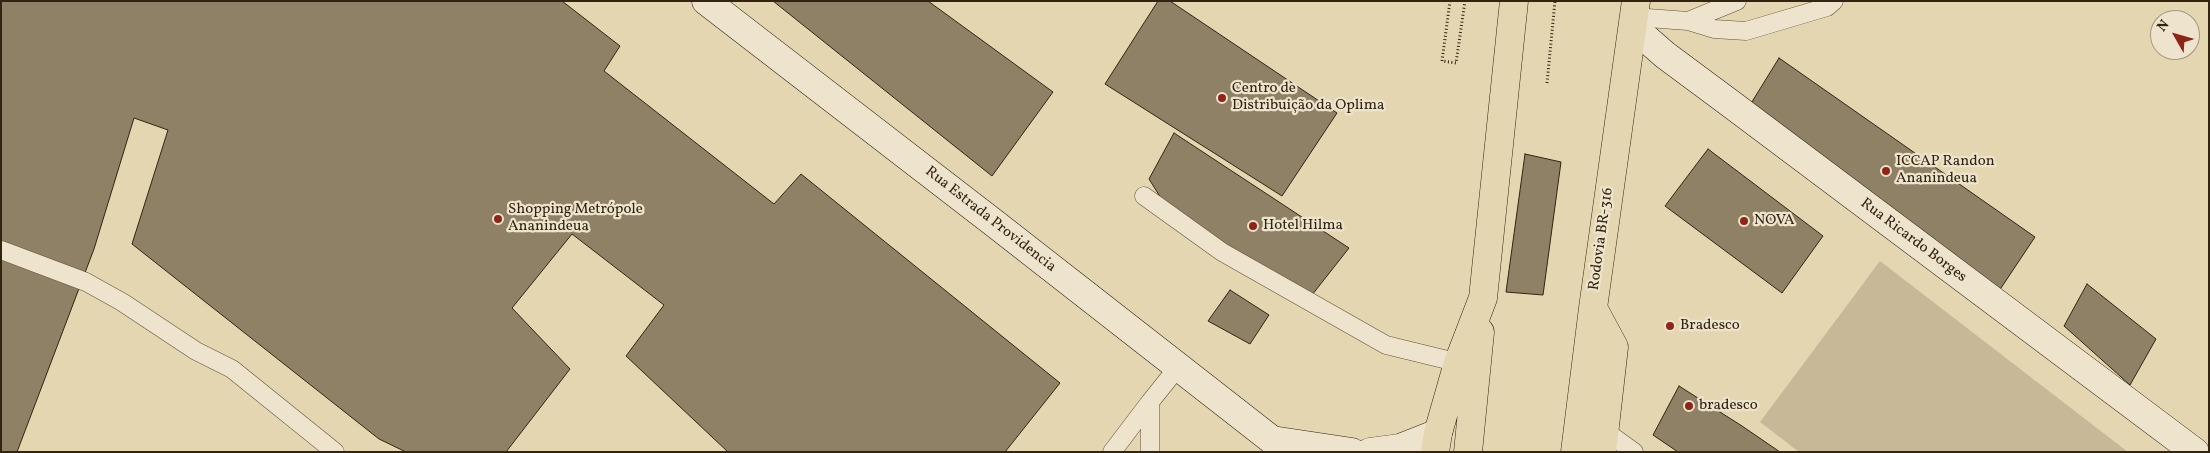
<!DOCTYPE html>
<html>
<head>
<meta charset="utf-8">
<style>
  body { margin:0 }
  #map { position:relative; width:2210px; height:453px; overflow:hidden; background:#e5d6b2; font-family:Vollkorn,serif }
  canvas { display:block }
  .frame { position:absolute; inset:0; border:2px solid #322411; pointer-events:none }
  .north { position:absolute; left:2150px; top:10px; width:50px; height:50px; box-sizing:border-box; background:#eee4cd; border:1px solid #a39782; border-radius:50%; rotate:308deg; font-size:14px; font-weight:700; line-height:20px; text-align:center; color:#322411 }
  .north::after { content:''; display:block; margin:auto; width:18px; height:22px; background:#8f2418; clip-path:polygon(50% 0,100% 100%,50% 72%,0 100%) }
</style>
</head>
<body>
<div id="map">
<canvas width="2210" height="453"></canvas>
<div class="frame"></div>
<div class="north">N</div>
</div>
<script>
const g = document.querySelector('canvas').getContext('2d');
g.lineJoin = 'round';
function paint(path, color) { g.fillStyle = color; g.fill(path, 'evenodd'); }
const toPath = rows => new Path2D(rows.map(r => 'M' + r).join(''));
function stroke(path, color, width, dash) { g.strokeStyle = color; g.lineWidth = width; g.lineCap = dash ? 'butt' : 'round'; g.setLineDash(dash || []); g.stroke(path); }
function write(font, color, halo, rows, align = 'center') {
  g.font = font + ' Vollkorn,serif'; g.lineWidth = 4.5; g.setLineDash([]); g.textBaseline = 'middle'; g.strokeStyle = halo; g.fillStyle = color; for (const [text, x, y, turn = 0] of rows) {
    g.save(); g.translate(x, y); g.rotate((+turn || 0) * Math.PI / 180); g.textAlign = isNaN(turn) ? turn : align; if (halo) g.strokeText(text, 0, 0); g.fillText(text, 0, 0); g.restore();
  }
}
paint(toPath([
  [1880,261,2128,452,1799,452,1760,422]
]), '#c7b897');
const building = toPath([
  [1,1,562,1,620,46,604,71,774,204,801,174,1060,383,1005,452,728,452,626,356,664,305,572,234,512,308,570,369,506,452,406,452,379,439,132,244,168,130,134,118,94,249,17,452,1,452,1,1],
  [773,1,928,1,1053,92,992,176,773,1],
  [1158,1,1170,1,1337,113,1282,196,1105,84,1158,1],
  [1779,58,2035,237,1993,300,1750,105,1779,58],
  [1174,133,1349,248,1312,295,1222,252,1164,203,1149,179,1174,133],
  [1708,149,1823,236,1782,293,1665,206,1708,149],
  [1525,154,1561,162,1543,295,1506,292,1525,154],
  [2087,284,2156,339,2130,385,2064,326,2087,284],
  [1230,290,1269,315,1250,344,1208,321,1230,290],
  [1679,386,1742,426,1780,452,1678,452,1653,435,1679,386]
]);
paint(building, '#8f8165');
stroke(building, '#322411', 1);
const lane = toPath([
  [1634,17,1688,21,1737,1],
  [1688,21,1714,29,1746,31,1827,7,1834,1],
  [1144,196,1222,252,1386,345,1468,365],
  [1,250,86,282,122,302,196,351,232,369,335,452],
  [1605,431,1634,452],
  [1112,452,1150,402],
  [1150,452,1150,402,1178,367]
]);
const secondary = toPath([
  [706,1,994,223,1272,440,1283,452],
  [1633,27,1665,55,1727,101,2195,452],
  [1272,440,1352,452],
  [1370,452,1400,448,1438,433]
]);
const highway = toPath([
  [1593,308,1614,347,1602,452],
  [1435,452,1438,433,1458,363,1483,298,1514,1],
  [1468,452,1480,332],
  [1575,452,1593,308,1636,1]
]);
stroke(lane, '#5f5039', 19);
stroke(secondary, '#322411', 29);
stroke(highway, '#322411', 29);
stroke(toPath([
  [1450,1,1442,61,1456,63,1465,1],
  [1547,83,1555,1]
]), '#322411', 3, [1, 2.5]);
stroke(lane, '#eee4cd', 18);
stroke(secondary, '#eee4cd', 28);
stroke(highway, '#e5d6b2', 28);
for (const [x, y, r, color] of [
  [1222,98,5,"#8f2418"],
  [1886,171,5,"#8f2418"],
  [498,219,5,"#8f2418"],
  [1744,221,5,"#8f2418"],
  [1253,226,5,"#8f2418"],
  [1670,326,5,"#8f2418"],
  [1689,406,5,"#8f2418"]
]) { const dot = new Path2D(); dot.arc(x, y, r, 0, 2 * Math.PI); g.fillStyle = color; g.fill(dot); stroke(dot, '#eee4cd', 2); }
write('15px', '#322411', '#eee4cd', [
  ["Centro de",1232,89],
  ["Distribuição da Oplima",1232,106],
  ["ICCAP Randon",1896,162],
  ["Ananindeua",1896,179],
  ["Shopping Metrópole",508,210],
  ["Ananindeua",508,227],
  ["NOVA",1754,221],
  ["Hotel Hilma",1263,226],
  ["Bradesco",1680,326],
  ["bradesco",1699,406]
], 'left');
write('15px', '#322411', '#eee4cd', [
  ["Rua Estrada Providencia",990,220,38],
  ["Rodovia BR-316",1602,239,-82],
  ["Rua Ricardo Borges",1913,241,37]
]);
</script>
</body>
</html>
